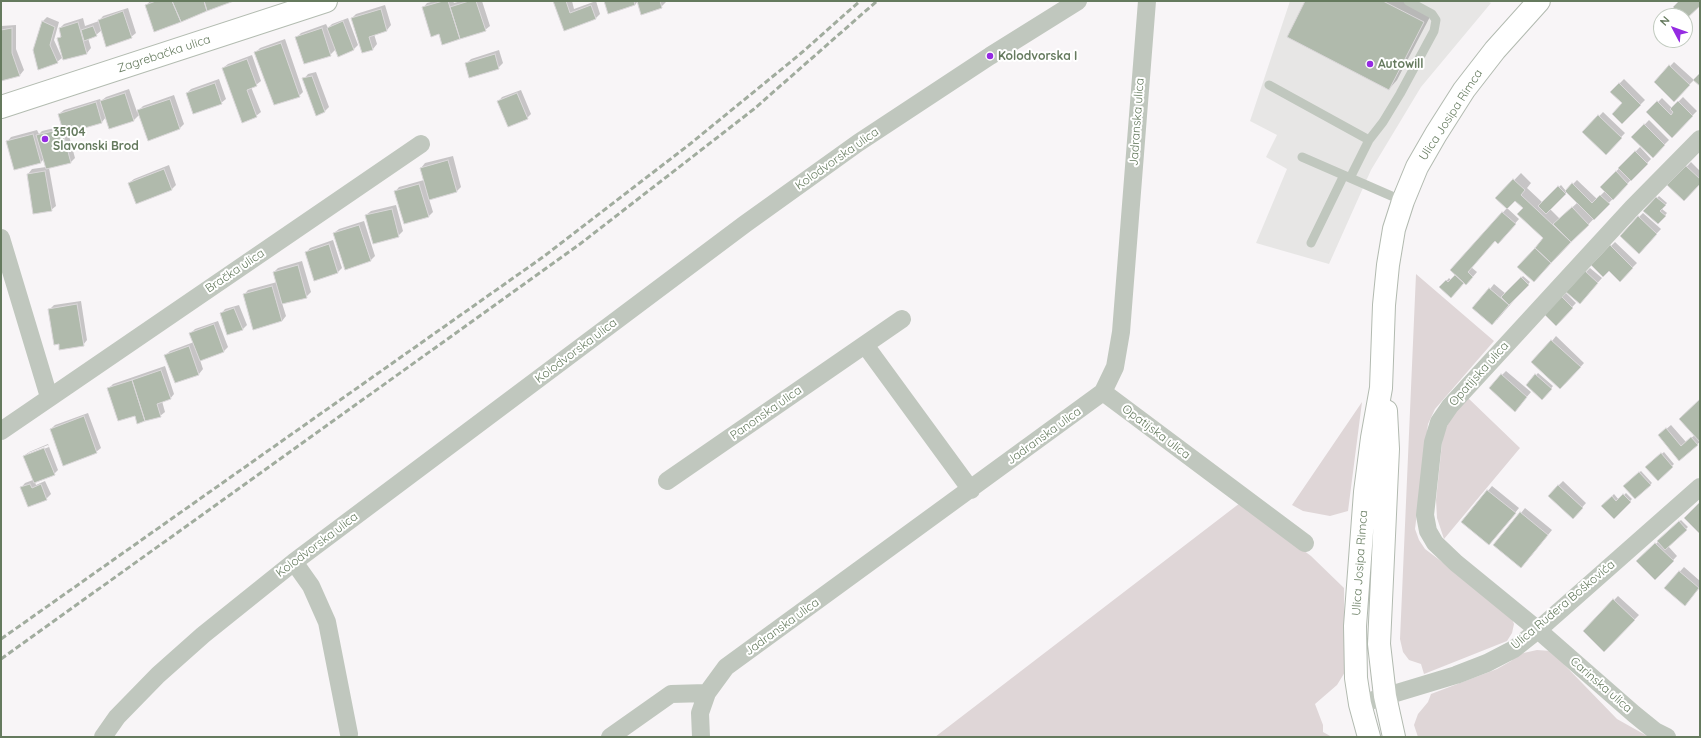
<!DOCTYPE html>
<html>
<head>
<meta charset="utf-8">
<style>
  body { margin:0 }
  #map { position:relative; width:1701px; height:738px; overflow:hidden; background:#f8f5f7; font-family:Quicksand,sans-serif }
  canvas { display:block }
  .frame { position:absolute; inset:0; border:2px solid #657a5e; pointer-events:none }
  .north { position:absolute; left:1653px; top:8px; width:40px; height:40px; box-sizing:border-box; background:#fff; border:1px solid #c1cabf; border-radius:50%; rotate:311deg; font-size:11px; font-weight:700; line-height:16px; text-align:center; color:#657a5e }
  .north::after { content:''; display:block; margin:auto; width:14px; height:18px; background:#952be2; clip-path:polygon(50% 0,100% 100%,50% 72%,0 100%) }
</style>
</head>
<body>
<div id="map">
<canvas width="1701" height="738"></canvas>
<div class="frame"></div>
<div class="north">N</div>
</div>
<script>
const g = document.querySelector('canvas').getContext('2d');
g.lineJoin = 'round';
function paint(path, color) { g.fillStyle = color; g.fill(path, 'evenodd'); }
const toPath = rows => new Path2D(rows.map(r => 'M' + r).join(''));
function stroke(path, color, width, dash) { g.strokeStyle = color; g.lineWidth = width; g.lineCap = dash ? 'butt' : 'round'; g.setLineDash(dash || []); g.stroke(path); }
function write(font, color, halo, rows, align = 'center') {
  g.font = font + ' Quicksand,sans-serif'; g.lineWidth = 4; g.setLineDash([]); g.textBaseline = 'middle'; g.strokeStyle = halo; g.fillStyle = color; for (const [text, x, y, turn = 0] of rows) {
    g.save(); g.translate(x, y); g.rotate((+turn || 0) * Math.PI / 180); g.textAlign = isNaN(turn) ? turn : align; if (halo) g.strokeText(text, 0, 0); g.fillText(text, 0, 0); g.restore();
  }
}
paint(toPath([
  [1290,1,1487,1,1491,3,1421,87,1371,170,1329,264,1256,243,1287,169,1266,157,1277,135,1250,121]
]), '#e7e6e5');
paint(toPath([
  [1416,274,1494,341,1435,409,1428,424,1415,529,1419,540,1425,549,1502,607,1511,616,1514,624,1512,633,1507,641,1424,674,1421,664,1409,660,1403,652,1400,639],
  [1467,397,1520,448,1444,539,1437,518,1436,500,1443,434,1453,414],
  [1362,402,1348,511,1330,516,1303,511,1292,505],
  [1240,503,1311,556,1344,588,1345,672,1337,685,1315,704,1323,725,1323,732,1332,737,935,737],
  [1537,650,1551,651,1617,719,1649,737,1418,737,1414,725,1418,714,1428,702,1431,694,1497,669,1511,661,1519,654]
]), '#dfd6d7');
paint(toPath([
  [150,1,232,1,146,6],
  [435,1,453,1,454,3,461,1,482,1,490,26,485,30,443,44,440,33,423,8,427,3],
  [554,1,572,1,574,9,596,1,600,14,596,18,564,30],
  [605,1,665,1,666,2,661,7,638,1,635,5],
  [1307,1,1409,1,1432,13,1397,80,1389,89],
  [385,5,391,25,387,30,374,34,377,44,373,49,362,52,352,18,356,14],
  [128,8,136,33,131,37,102,30,96,35,88,38,91,48,87,53,58,39,62,35,60,28,64,24,83,18,85,26,99,21,103,16],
  [47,17,59,22,54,40,62,58,57,62,34,50,43,21],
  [348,18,358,45,354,49,338,55,336,49,330,55,297,37,301,33,326,24,328,28,332,24],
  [16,25,16,49,24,70,20,75,1,80,1,26],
  [285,39,303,92,299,96,256,52,260,48],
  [499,50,503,63,498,68,466,64,471,59],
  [252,55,261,81,256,85,251,87,261,112,256,116,223,68,228,64],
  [1674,62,1694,80,1674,100,1655,82],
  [316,72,329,107,325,111,304,79,308,74],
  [219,79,226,99,221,103,187,93,191,89],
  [1624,79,1645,100,1622,123,1624,103,1611,92],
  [129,89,137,112,143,106,174,95,184,124,180,128,140,114,134,120,110,128,106,117,102,122,68,132,75,158,71,162,49,168,56,206,51,210,34,213,28,174,32,169,46,167,44,159,41,162,7,142,11,137,37,130,39,134,42,131,63,126,59,114,64,110,100,99,101,101,106,97],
  [521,90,531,114,527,118,498,102,502,97],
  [1683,97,1697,111,1672,136,1648,112,1662,98,1672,108],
  [1603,112,1625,133,1606,153,1584,132],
  [1649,120,1669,140,1653,156,1633,137],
  [1640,147,1651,159,1538,277,1545,238,1524,208,1515,200,1497,198,1521,173,1531,183,1527,188,1543,203,1561,185,1566,191,1577,180,1597,199,1605,191,1601,187],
  [1567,192,1578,202,1560,219,1550,209],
  [453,156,461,187,457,191,429,199,433,212,429,216,395,192,399,187,424,180,421,168,425,163],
  [1691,162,1700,171,1700,183,1669,185],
  [169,165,176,185,172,189,137,203,129,183,134,179],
  [1659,196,1667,203,1662,209,1667,213,1658,223,1645,211],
  [396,205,403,231,398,236,366,215,371,211],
  [1507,208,1519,219,1502,238,1495,240,1471,267,1477,272,1471,279,1441,287,1449,278,1451,280,1456,274,1451,270],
  [1643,213,1661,229,1639,252,1621,235],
  [364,221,375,256,371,260,334,233,339,229],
  [333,240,342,268,338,272,315,280,306,253,310,248],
  [1615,242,1637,263,1620,280,1609,270,1592,265],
  [302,261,311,292,306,297,282,303,286,316,282,321,244,295,248,290,277,282,274,272,278,268],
  [1590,268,1602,278,1584,298,1586,272],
  [1523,276,1530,282,1497,320,1490,289,1494,284,1506,294],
  [1566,293,1576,303,1560,320,1546,314],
  [81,301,87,340,83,345,49,310,54,305],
  [239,305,247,325,243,329,228,334,221,314,225,309],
  [218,321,228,347,223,352,200,360,203,369,199,374,166,355,170,351,194,342,190,334,195,329],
  [1556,336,1584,363,1565,384,1552,341],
  [165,366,174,394,170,399,162,401,165,412,160,416,135,415,108,389,113,384],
  [1506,371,1531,392,1519,406,1502,375],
  [1538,373,1553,386,1542,399,1527,385],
  [1700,400,1700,442,1679,459,1664,431,1671,425,1686,442,1695,435],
  [88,413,101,448,96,452,51,429,55,425],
  [48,444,58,470,54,474,35,482,36,485,45,481,51,494,46,499,21,488,25,483,33,480,24,456,29,452],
  [48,445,49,447,28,455,28,453],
  [1664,452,1674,464,1658,479,1647,467],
  [1641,471,1652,483,1635,498,1624,486],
  [1563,481,1586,503,1577,513,1558,486],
  [1492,486,1519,508,1493,540,1462,522],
  [1626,493,1632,499,1614,518,1602,506,1614,494,1619,500],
  [1525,508,1552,530,1526,562,1521,513],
  [1681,520,1688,527,1668,546,1677,556,1655,579,1638,561],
  [1684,567,1700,581,1700,587,1689,600,1665,588],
  [1618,596,1639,615,1604,651,1584,631]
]), '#0003');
const building = toPath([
  [156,1,172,1,181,22,154,32,145,5,156,1],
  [172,1,204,1,207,11,181,22,172,1],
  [204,1,234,1,207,11,204,1],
  [443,1,448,1,460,39,442,45,439,34,431,37,422,7,443,1],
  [469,1,476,1,486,31,460,39,450,7,469,1],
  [553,1,566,1,570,13,591,5,596,19,564,31,553,1],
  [604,1,634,1,635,5,608,14,604,1],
  [637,1,660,1,662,8,641,15,637,1],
  [1305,1,1383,1,1424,22,1389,90,1287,37,1305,1],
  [1679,1,1700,1,1700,6,1685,20,1685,16,1681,16,1673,7,1679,1],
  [381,9,387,31,369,37,373,50,362,53,351,18,381,9],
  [123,11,132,38,106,47,98,20,123,11],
  [42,21,55,27,50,45,58,63,38,70,33,50,42,21],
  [343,21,354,50,338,57,327,28,343,21],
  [78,22,87,54,63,60,57,38,61,37,59,28,78,22],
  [93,26,97,36,84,41,81,30,93,26],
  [12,28,12,53,20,76,1,81,1,30,12,28],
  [322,28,331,56,304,64,295,37,322,28],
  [281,43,300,97,274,105,254,52,281,43],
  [495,54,499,69,469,78,465,63,495,54],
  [247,59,257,86,247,90,257,117,242,123,222,68,247,59],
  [1669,65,1690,85,1674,102,1654,82,1669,65],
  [1700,73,1700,86,1693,80,1700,73],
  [312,76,325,112,316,116,302,78,312,76],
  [215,83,222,104,193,114,186,93,215,83],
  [1619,83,1641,105,1622,124,1612,114,1622,103,1610,92,1619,83],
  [125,93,134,121,109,129,100,101,125,93],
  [517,93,528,119,508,127,497,101,517,93],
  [170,99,180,129,148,141,137,110,170,99],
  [1657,101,1671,115,1673,112,1670,109,1678,101,1693,116,1672,138,1646,112,1657,101],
  [96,102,102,123,64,134,58,114,96,102],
  [1598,115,1622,138,1606,155,1582,132,1598,115],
  [1644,124,1665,145,1653,158,1631,137,1644,124],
  [62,129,71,163,46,169,36,135,62,129],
  [33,134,41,163,14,170,6,141,33,134],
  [1635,151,1648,164,1631,181,1618,168,1635,151],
  [448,160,457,192,429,200,420,168,448,160],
  [1686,166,1700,179,1700,184,1684,201,1667,185,1686,166],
  [164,169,172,190,136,204,128,183,164,169],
  [45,171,52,211,33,214,27,174,45,171],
  [1616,171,1628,184,1613,200,1600,187,1616,171],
  [1513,179,1525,190,1521,195,1571,242,1551,263,1535,248,1543,238,1517,214,1523,208,1515,201,1507,209,1495,198,1513,179],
  [1572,183,1592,203,1600,195,1610,204,1594,220,1565,191,1572,183],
  [419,184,429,217,404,224,394,191,419,184],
  [1558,186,1566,194,1546,214,1538,206,1558,186],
  [1656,197,1666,205,1660,211,1666,216,1658,224,1643,211,1656,197],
  [1572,207,1589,225,1571,242,1553,224,1572,207],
  [392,209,399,237,373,244,365,215,392,209],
  [1502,212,1516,224,1498,244,1495,241,1468,272,1473,277,1466,285,1450,270,1502,212],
  [1638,216,1657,234,1639,254,1620,236,1638,216],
  [359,225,371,261,345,270,333,233,359,225],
  [329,244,338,273,314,281,305,252,329,244],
  [1610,245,1633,268,1620,282,1609,271,1603,277,1591,265,1610,245],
  [1535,248,1551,263,1534,282,1517,267,1535,248],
  [298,265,307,298,282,304,273,272,298,265],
  [1585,271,1598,283,1580,304,1566,292,1585,271],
  [1455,275,1464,283,1451,298,1439,287,1446,280,1448,282,1455,275],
  [1521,277,1529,285,1509,305,1501,297,1521,277],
  [272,286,282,321,253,330,243,294,272,286],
  [1489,288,1509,305,1492,325,1472,308,1489,288],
  [1561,296,1573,308,1556,326,1544,314,1561,296],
  [77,304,84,346,59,350,59,344,54,345,48,309,77,304],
  [234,308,243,330,227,335,220,313,234,308],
  [214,324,224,352,200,361,189,333,214,324],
  [1551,340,1581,367,1560,389,1531,362,1551,340],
  [189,346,199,375,175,383,164,355,189,346],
  [161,370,171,399,157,404,161,417,145,421,132,380,161,370],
  [1501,374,1527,397,1515,412,1489,388,1501,374],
  [1535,374,1552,389,1542,400,1526,385,1535,374],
  [132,380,145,421,137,424,135,416,118,421,107,388,132,380],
  [1700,399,1700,442,1679,419,1700,399],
  [84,416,97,453,63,466,50,429,84,416],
  [1666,428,1681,446,1691,437,1698,445,1679,461,1658,435,1666,428],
  [44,448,55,475,34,483,23,456,44,448],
  [1661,453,1673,467,1658,481,1645,467,1661,453],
  [1639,472,1651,485,1635,499,1623,486,1639,472],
  [30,484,32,488,41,484,47,500,28,507,20,487,30,484],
  [1558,485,1583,508,1573,519,1548,496,1558,485],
  [1487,490,1516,513,1489,545,1461,522,1487,490],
  [1623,494,1631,502,1614,519,1601,506,1612,496,1616,501,1623,494],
  [1700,502,1700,532,1699,533,1684,518,1700,502],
  [1520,512,1548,535,1521,568,1493,545,1520,512],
  [1679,521,1687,530,1665,550,1657,541,1679,521],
  [1655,543,1674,561,1655,580,1636,561,1655,543],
  [1679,571,1699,588,1685,606,1664,588,1679,571],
  [1613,599,1635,620,1604,652,1583,631,1613,599]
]);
paint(building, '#b0baac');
stroke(building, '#dad7d9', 1);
const secondary = toPath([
  [1,107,326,1]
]);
const primary = toPath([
  [1386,411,1388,449,1379,644,1385,696,1394,737],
  [1369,737,1360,704,1356,678,1355,626,1365,492,1372,438,1381,388,1384,305,1388,265,1394,229,1403,201,1417,167,1436,134,1464,90,1495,50,1539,1]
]);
stroke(secondary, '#b3bcb1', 24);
stroke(primary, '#b2bab0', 24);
stroke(toPath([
  [1269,85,1369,140],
  [1302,157,1403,201],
  [1350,178,1369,140,1383,122,1400,94,1434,31,1436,20,1432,14,1408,1],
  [1311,243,1344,175]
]), '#c0c7be', 9);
stroke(toPath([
  [1,238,49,397],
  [865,345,971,490],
  [1103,392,1305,543],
  [1,431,421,144],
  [667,481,902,319],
  [294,562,311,586,327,622,349,734],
  [1360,704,1456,675,1487,663,1514,649,1538,630,1700,487],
  [103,737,117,717,158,675,203,635,294,562,745,224,858,143,990,56,1078,1],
  [610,737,671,694,707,693],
  [701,737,700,713,707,693,726,667,1103,392,1115,367,1121,332,1147,1],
  [1667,737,1655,731,1634,714,1538,630,1456,563,1435,543,1428,531,1425,515,1433,442,1439,422,1450,406,1632,208,1700,139]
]), '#c0c7be', 18);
stroke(secondary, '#fff', 22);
stroke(primary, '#fff', 22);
stroke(toPath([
  [1,639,543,257,690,144,799,55,860,1],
  [1,659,580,244,754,109,877,1]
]), '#a1ac9e', 3, [6, 3]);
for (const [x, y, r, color] of [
  [990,56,4,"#952be2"],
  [1370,64,4,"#952be2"],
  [45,139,4,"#952be2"]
]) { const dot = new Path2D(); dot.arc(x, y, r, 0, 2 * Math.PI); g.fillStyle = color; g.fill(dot); stroke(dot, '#fff', 1.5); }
write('12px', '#657a5e', '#fff', [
  ["Zagrebačka ulica",164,54,-18],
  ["Ulica Josipa Rimca",1451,115,-57],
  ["Jadranska ulica",1137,122,-86],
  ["Kolodvorska ulica",837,159,-35],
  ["Bračka ulica",235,271,-34],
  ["Kolodvorska ulica",576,351,-37],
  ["Opatijska ulica",1479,374,-48],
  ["Panonska ulica",766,413,-35],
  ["Opatijska ulica",1156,432,37],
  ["Jadranska ulica",1044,436,-36],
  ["Kolodvorska ulica",317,545,-37],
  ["Ulica Josipa Rimca",1360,563,-86],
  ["Ulica Ruđera Boškovića",1563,605,-40],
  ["Jadranska ulica",782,627,-36],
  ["Carinska ulica",1601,685,41]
]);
write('bold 12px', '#657a5e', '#fff', [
  ["Kolodvorska I",998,56],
  ["Autowill",1378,64],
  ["35104",53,132],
  ["Slavonski Brod",53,146]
], 'left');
</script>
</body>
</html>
